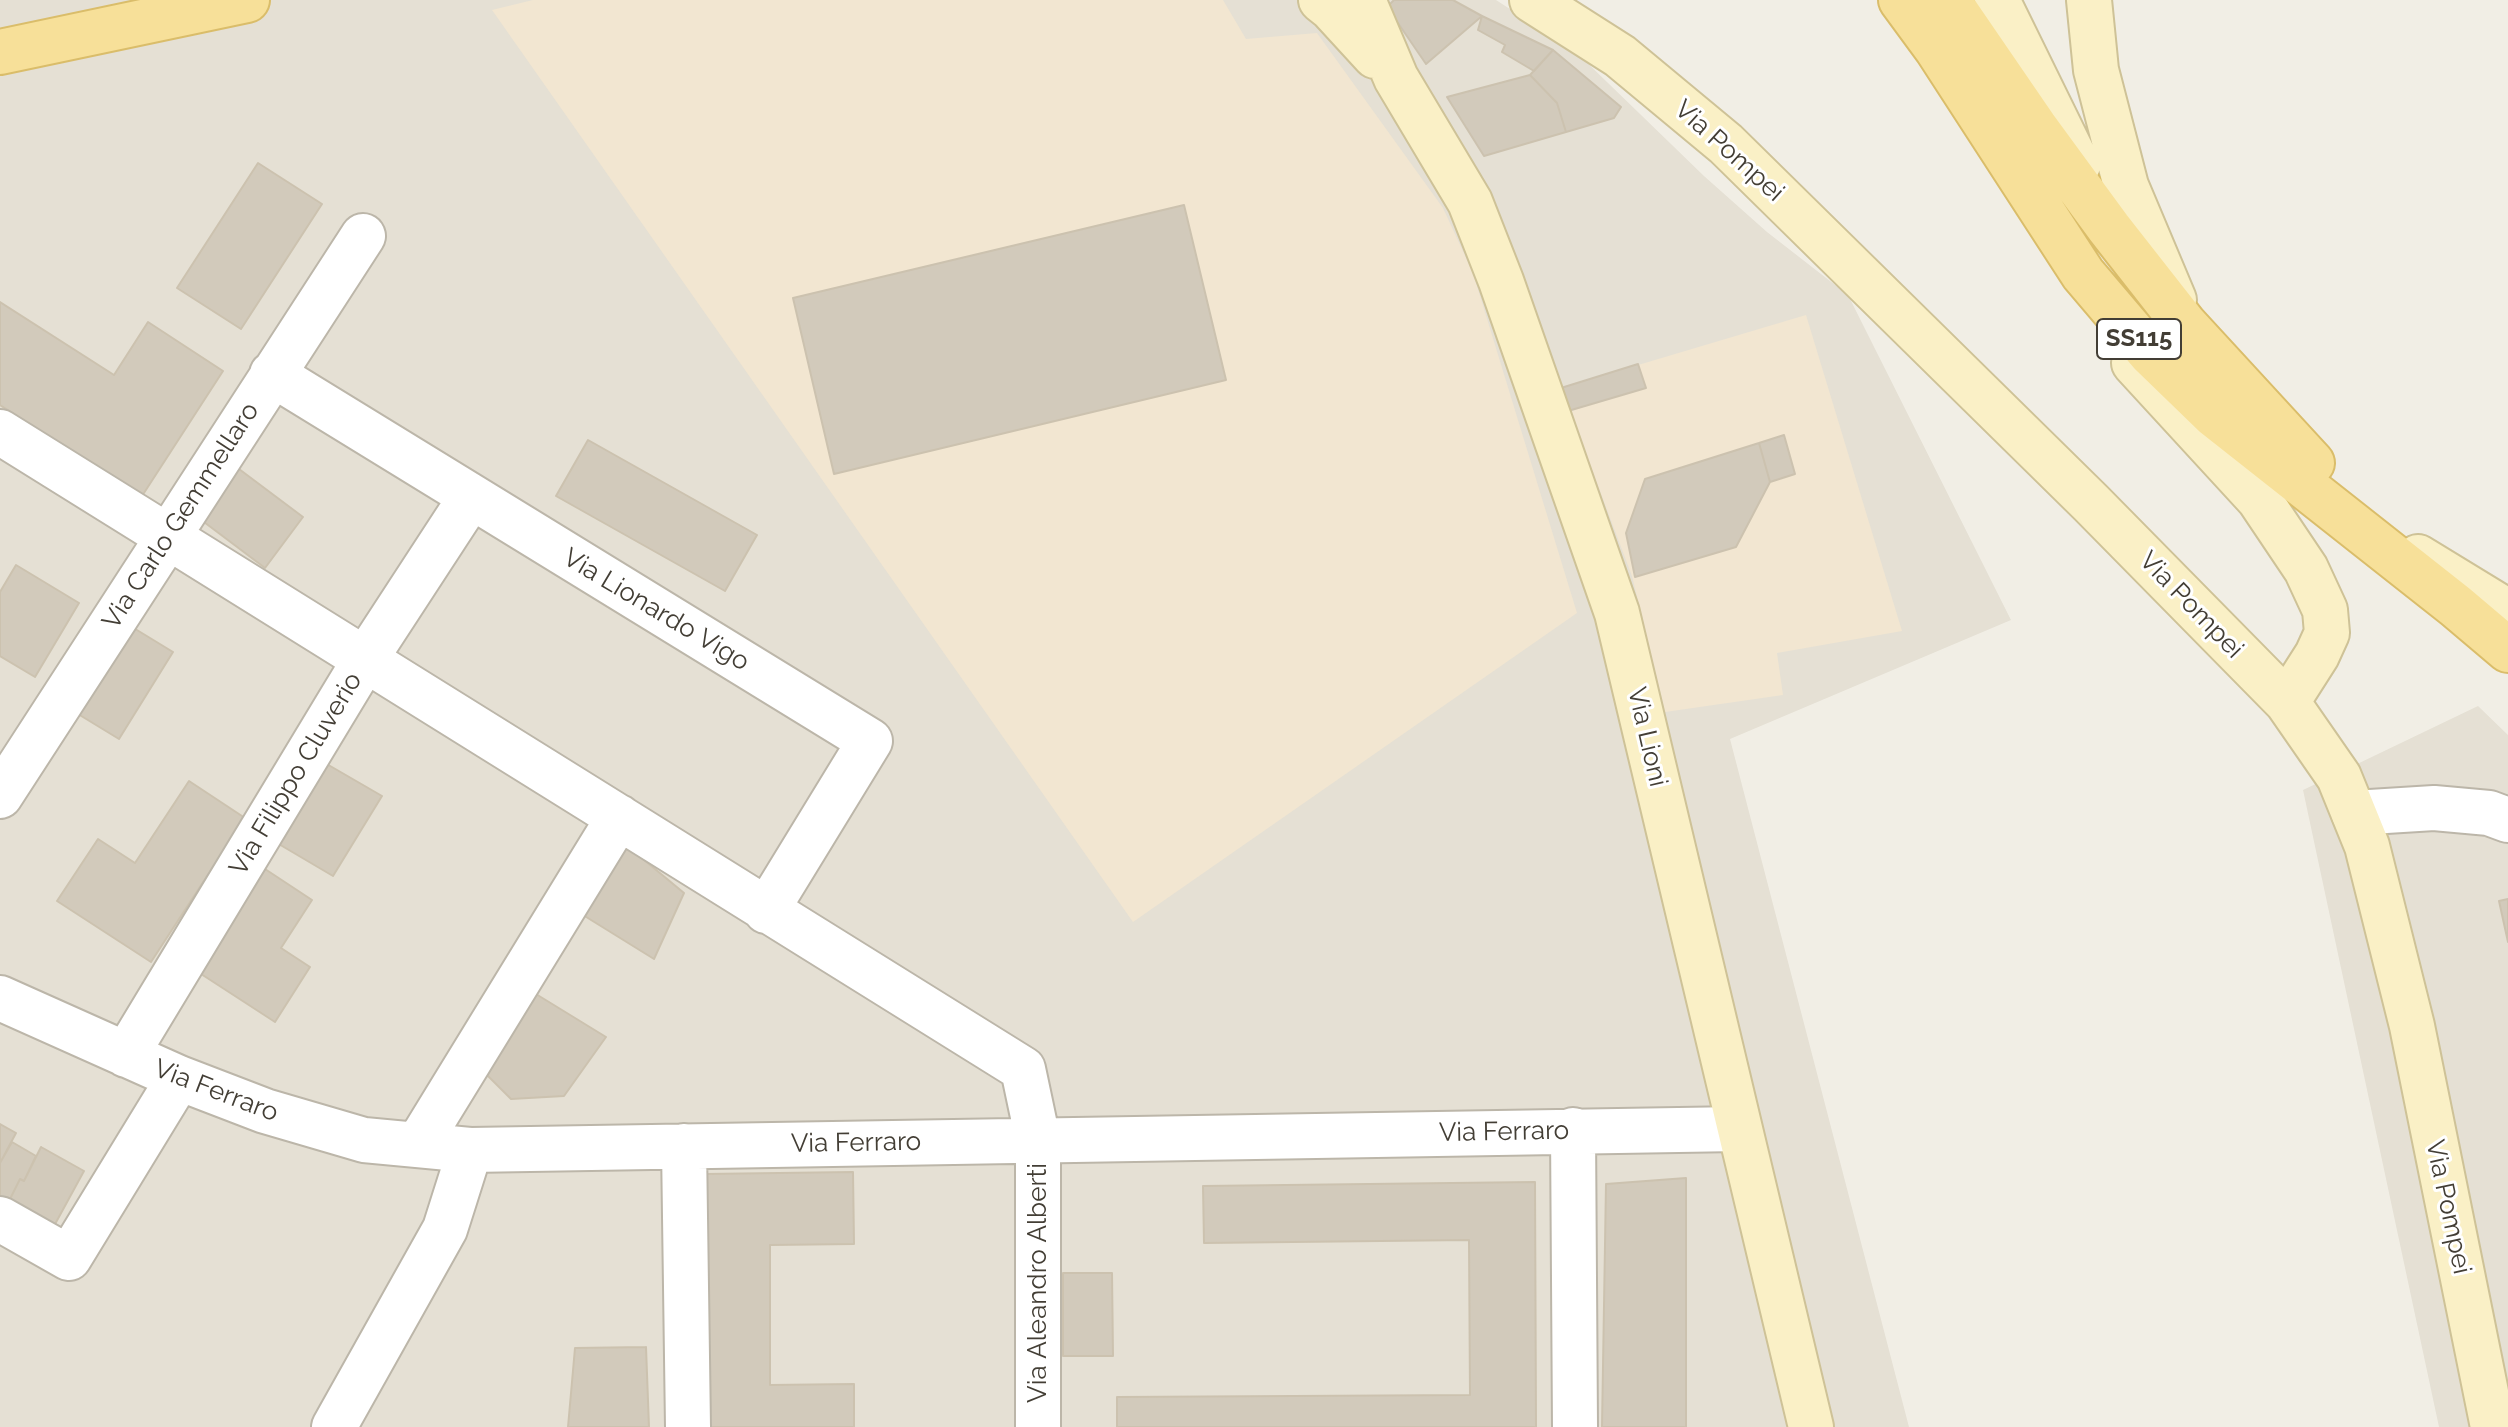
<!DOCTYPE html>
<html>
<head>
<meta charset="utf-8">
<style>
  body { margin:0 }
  canvas { display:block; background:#f1eee5 }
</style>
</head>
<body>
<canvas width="2508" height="1427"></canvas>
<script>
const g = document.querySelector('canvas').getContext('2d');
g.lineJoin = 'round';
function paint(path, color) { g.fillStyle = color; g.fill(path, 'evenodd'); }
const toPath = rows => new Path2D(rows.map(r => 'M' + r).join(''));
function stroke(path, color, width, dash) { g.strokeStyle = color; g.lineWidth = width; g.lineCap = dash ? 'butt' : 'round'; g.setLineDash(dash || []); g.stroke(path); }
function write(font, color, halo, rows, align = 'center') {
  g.font = font + ' Raleway,sans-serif'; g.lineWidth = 6; g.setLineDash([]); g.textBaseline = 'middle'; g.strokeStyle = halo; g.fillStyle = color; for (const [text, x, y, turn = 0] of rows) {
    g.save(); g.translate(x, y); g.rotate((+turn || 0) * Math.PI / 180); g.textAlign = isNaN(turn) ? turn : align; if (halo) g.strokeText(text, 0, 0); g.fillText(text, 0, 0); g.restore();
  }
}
paint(toPath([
  [0,0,1496,0,1575,51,1704,176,1767,232,1848,295,2011,620,1730,739,1909,1427,0,1427],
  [2478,706,2508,735,2508,1427,2439,1427,2303,790]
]), '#e5e0d4');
paint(toPath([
  [533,0,1223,0,1246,39,1317,33,1443,208,1473,273,1577,613,1133,922,492,10],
  [1806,315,1902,631,1777,653,1783,695,1665,712,1632,576,1561,388]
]), '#f2e6d1');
const building = toPath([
  [1394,0,1453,0,1482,16,1426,64,1387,7,1394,0],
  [1482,16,1553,50,1534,71,1502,52,1505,45,1478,30,1482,16],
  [1553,50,1621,107,1614,118,1566,132,1557,103,1530,75,1553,50],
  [1530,75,1557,103,1566,132,1484,156,1447,97,1530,75],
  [258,163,322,204,241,329,177,288,258,163],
  [1184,205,1226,380,834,474,793,298,1184,205],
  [0,302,114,375,148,322,223,371,142,496,0,405,0,302],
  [1638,364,1646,388,1568,411,1561,388,1638,364],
  [1784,435,1795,474,1770,482,1759,443,1784,435],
  [588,440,757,535,725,591,556,496,588,440],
  [1759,443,1770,482,1736,547,1635,577,1626,533,1645,479,1759,443],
  [235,466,303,517,265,568,196,516,235,466],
  [16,565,79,603,35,677,0,656,0,592,16,565],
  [132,627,173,652,119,739,78,714,132,627],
  [325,763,382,796,333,876,277,843,325,763],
  [189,781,245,818,151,962,57,901,98,839,135,863,189,781],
  [626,845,684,893,654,959,583,915,626,845],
  [265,869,312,900,281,948,310,967,275,1022,198,972,265,869],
  [2508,899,2508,942,2499,901,2508,899],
  [531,991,606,1037,564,1096,511,1099,482,1070,531,991],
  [0,1124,16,1133,0,1163,0,1124],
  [12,1142,36,1156,24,1181,20,1179,9,1201,0,1196,0,1163,12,1142],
  [41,1147,84,1171,54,1226,9,1201,20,1179,24,1181,41,1147],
  [853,1172,854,1244,770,1245,770,1385,854,1384,854,1427,706,1427,705,1174,853,1172],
  [1686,1178,1686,1427,1602,1427,1606,1184,1686,1178],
  [1535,1182,1536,1427,1117,1427,1117,1397,1470,1395,1469,1240,1204,1243,1203,1186,1535,1182],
  [1063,1273,1112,1273,1113,1356,1063,1356,1063,1273],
  [646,1347,649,1427,568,1427,575,1348,646,1347]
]);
paint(building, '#d2cabb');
stroke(building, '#ccc2af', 2);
const street = toPath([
  [272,374,870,741,766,911],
  [0,432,1023,1069,1038,1140,1038,1427],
  [0,796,363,236],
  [2354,813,2434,808,2489,813,2508,820],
  [0,998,179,1078,265,1111,364,1140,470,1150,1739,1129],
  [126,1055,366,658,471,497],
  [1573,1130,1575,1427],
  [419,1143,619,817],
  [684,1146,688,1427],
  [0,1219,69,1258,179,1078],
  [334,1427,445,1229,470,1150]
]);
const secondary = toPath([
  [1321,0,1331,8,1375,56],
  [1363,0,1396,78,1470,202,1501,281,1617,613,1811,1427],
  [1532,0,1620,56,1726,144,2091,503,2287,702,2339,777,2367,846,2412,1026,2493,1427],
  [1997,0,2078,165],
  [2089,0,2096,70,2126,186,2174,300],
  [2134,363,2259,499,2306,569,2325,610,2327,633,2317,655,2287,702],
  [2418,557,2508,612]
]);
const primary = toPath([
  [1901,0,1937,49,2083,274,2151,354,2214,415,2456,606,2508,650],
  [1948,0,2035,127,2109,228,2185,325,2312,463],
  [0,52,247,0]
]);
stroke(street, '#bcb6a9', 48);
stroke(secondary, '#cec297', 48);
stroke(primary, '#dabd6a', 48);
stroke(street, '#fff', 44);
stroke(secondary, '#faf0c6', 44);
stroke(primary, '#f7e099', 44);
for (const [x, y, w] of [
  [2139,339,84]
]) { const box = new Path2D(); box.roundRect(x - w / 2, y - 20, w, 40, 6); g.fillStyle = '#fff'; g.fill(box); stroke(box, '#433e35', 2); }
write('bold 24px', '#433e35', null, [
  ["SS115",2139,339]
]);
write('26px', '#433e35', '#fff', [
  ["Via Pompei",1729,151,42],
  ["Via Carlo Gemmellaro",181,516,-57],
  ["Via Pompei",2191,605,46],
  ["Via Lionardo Vigo",656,610,31],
  ["Via Lioni",1647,737,77],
  ["Via Filippo Cluverio",296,774,-59],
  ["Via Ferraro",216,1091,21],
  ["Via Ferraro",1504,1132,-1],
  ["Via Ferraro",856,1143,-1],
  ["Via Pompei",2448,1207,78],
  ["Via Aleandro Alberti",1038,1283,-90]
]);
</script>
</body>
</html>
